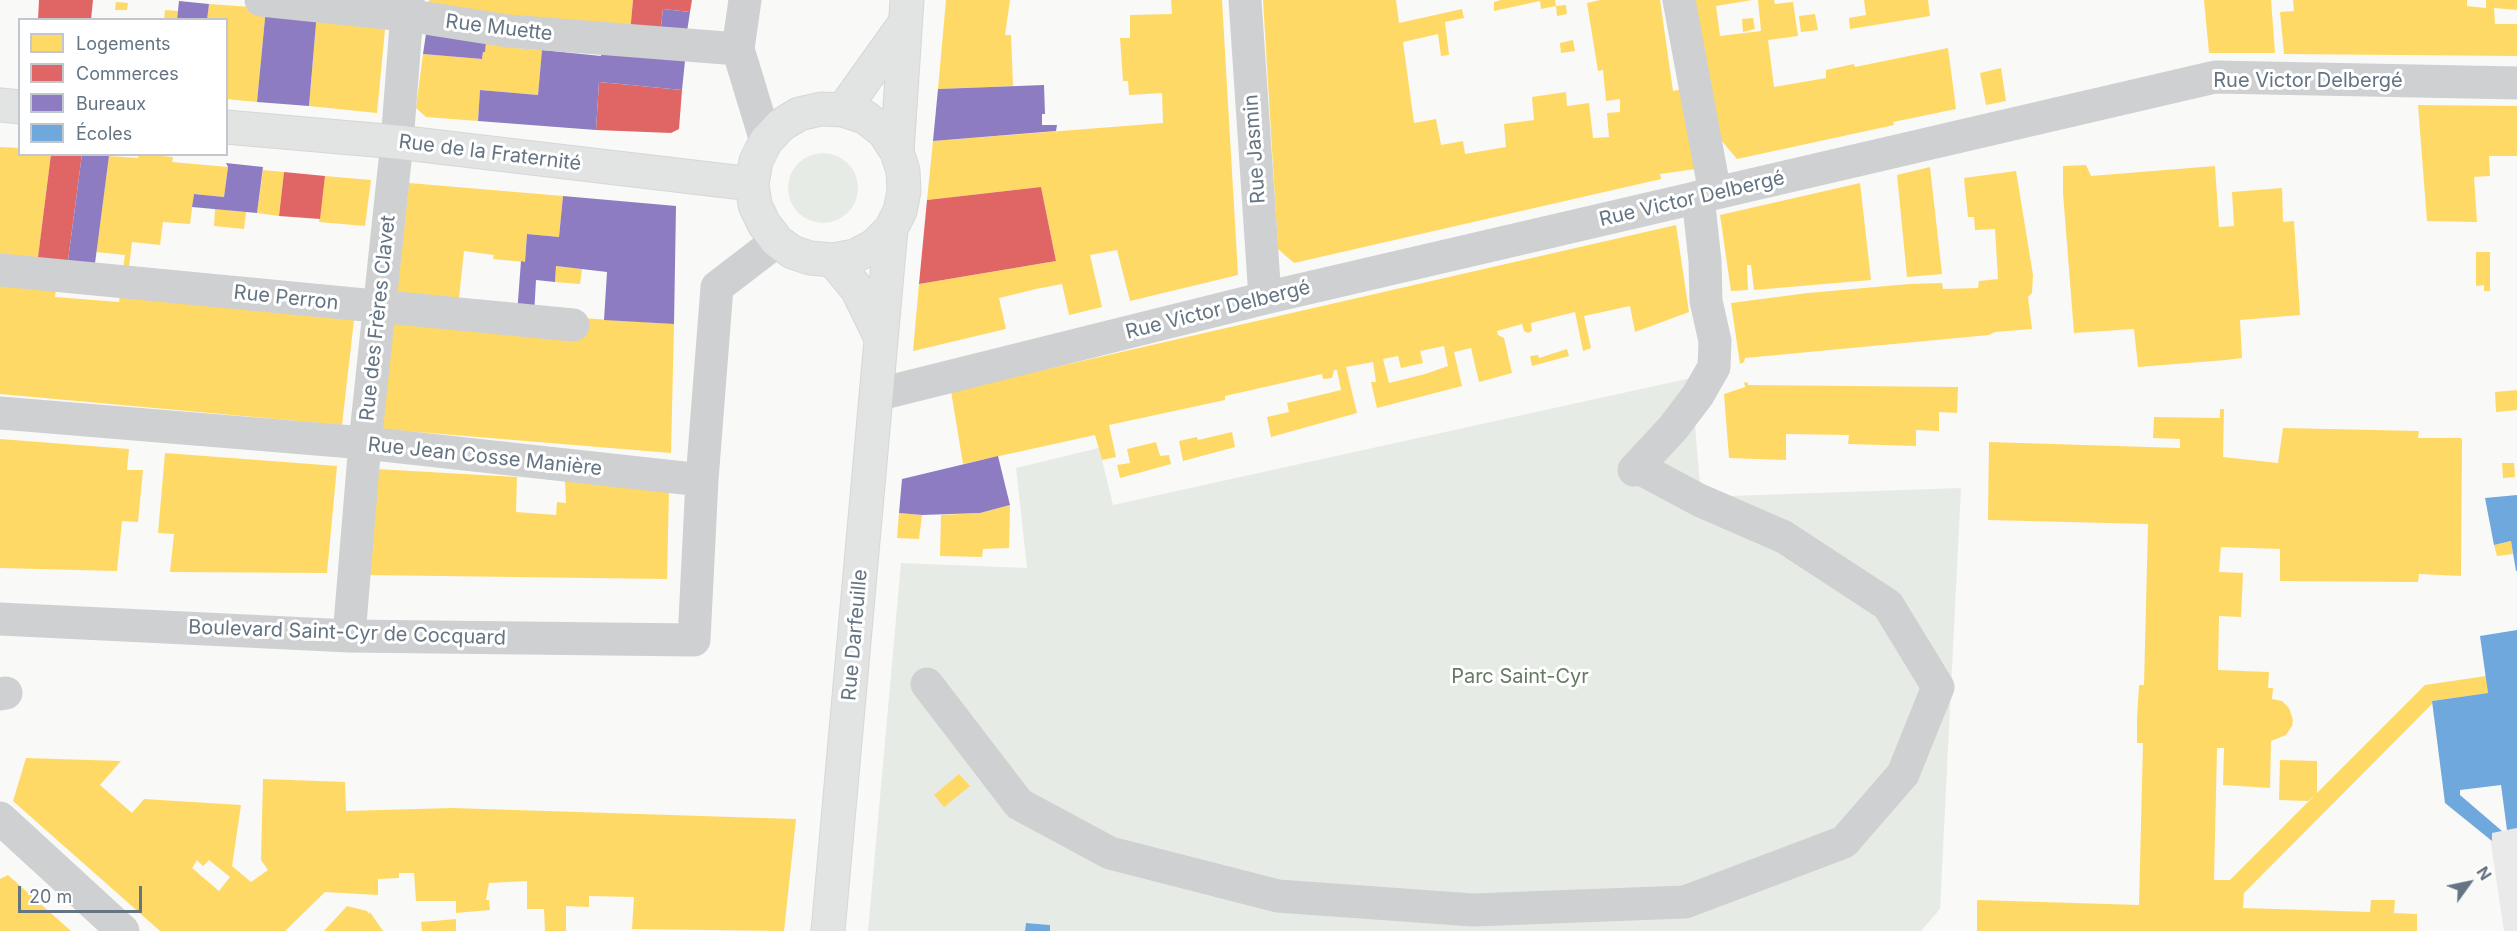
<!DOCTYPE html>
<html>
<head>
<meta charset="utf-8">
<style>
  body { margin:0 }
  #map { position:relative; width:2517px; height:931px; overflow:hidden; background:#f9f9f8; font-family:Inter,sans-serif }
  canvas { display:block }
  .legend { position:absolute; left:18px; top:18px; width:210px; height:138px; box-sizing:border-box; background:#fff; border:2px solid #c1c7cd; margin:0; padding:8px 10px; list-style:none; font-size:18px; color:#647483 }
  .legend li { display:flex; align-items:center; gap:12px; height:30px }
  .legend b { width:30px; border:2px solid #c1c7cd }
  .north { position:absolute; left:2439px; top:853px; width:60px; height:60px; -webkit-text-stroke:4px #fff; paint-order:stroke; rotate:57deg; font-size:16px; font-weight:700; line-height:24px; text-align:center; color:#647483 }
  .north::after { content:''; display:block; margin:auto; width:21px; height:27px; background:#647483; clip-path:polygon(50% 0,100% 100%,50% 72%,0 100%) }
  .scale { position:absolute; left:18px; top:886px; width:124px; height:27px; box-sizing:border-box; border:3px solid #647483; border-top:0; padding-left:8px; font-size:18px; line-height:21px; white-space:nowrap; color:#647483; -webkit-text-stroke:4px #fff; paint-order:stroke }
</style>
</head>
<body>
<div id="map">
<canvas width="2517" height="931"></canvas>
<ul class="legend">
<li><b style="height:16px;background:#ffd966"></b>Logements</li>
<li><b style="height:16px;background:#e06666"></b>Commerces</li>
<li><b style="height:16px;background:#8e7cc3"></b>Bureaux</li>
<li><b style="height:16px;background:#6fa8dc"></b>Écoles</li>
</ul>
<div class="north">N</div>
<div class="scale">20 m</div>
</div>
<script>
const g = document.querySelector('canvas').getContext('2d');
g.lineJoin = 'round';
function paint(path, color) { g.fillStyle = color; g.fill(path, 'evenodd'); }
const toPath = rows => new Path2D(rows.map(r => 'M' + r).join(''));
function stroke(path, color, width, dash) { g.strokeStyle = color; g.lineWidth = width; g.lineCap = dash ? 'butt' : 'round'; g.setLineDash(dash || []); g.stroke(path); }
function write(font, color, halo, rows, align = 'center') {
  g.font = font + ' Inter,sans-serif'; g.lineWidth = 6; g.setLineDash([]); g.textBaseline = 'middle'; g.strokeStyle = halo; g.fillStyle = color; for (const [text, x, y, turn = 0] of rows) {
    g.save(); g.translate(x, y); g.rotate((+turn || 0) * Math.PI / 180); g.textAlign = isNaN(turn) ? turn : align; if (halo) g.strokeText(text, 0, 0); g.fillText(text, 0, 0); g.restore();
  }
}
paint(toPath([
  [2517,828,2517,931,2504,931,2491,844,2492,833]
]), '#e9eae9');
paint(toPath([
  '788 188a35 35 0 1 1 70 0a35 35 0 1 1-70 0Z',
  [1691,378,1701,497,1961,488,1940,909,1921,931,1050,931,1050,925,1026,923,1025,931,868,931,901,563,1027,568,1016,468,1099,448,1113,505]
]), '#e7ebe5');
paint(toPath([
  [429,0,633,0,630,33,427,14],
  [946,0,1010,0,1005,35,1011,35,1013,86,938,89],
  [1171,0,1222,0,1238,275,1130,301,1117,250,1090,255,1102,307,1069,315,1062,284,1036,289,999,298,1006,329,913,351,919,284,1056,261,1041,187,927,200,933,141,1163,123,1162,93,1129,95,1128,81,1123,81,1120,38,1130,38,1130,15,1172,14],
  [1263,0,1396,0,1399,23,1462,9,1464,18,1445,22,1449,55,1441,56,1438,34,1403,42,1414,123,1436,119,1441,145,1463,141,1465,154,1506,147,1504,124,1534,120,1532,97,1566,92,1567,106,1589,103,1593,138,1609,137,1607,113,1620,112,1620,99,1606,101,1603,70,1598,71,1587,3,1600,0,1660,0,1673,91,1684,89,1696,169,1660,174,1661,179,1294,263,1278,249],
  [1501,0,1555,0,1556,6,1541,9,1540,1,1494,11,1494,2],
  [1686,0,1752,0,1716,6,1720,36,1761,31,1758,0,1774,0,1775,4,1793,2,1798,36,1768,40,1774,87,1826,78,1826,70,1854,64,1855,67,1948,48,1956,109,1893,122,1894,125,1737,159,1710,127],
  [1864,0,1928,0,1930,16,1850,29,1849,18,1866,15],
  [2204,0,2271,0,2275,53,2209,53],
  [2293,0,2467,0,2467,6,2486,8,2486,0,2517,0,2517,10,2494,8,2495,24,2517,24,2517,56,2284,54,2280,12,2294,11],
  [116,2,128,3,127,10,115,10],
  [209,4,266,8,257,102,226,99,226,20,207,20],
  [1566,5,1567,14,1557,16,1556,6],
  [165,10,178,11,177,20,164,20],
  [317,12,386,19,377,113,309,106],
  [1815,14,1818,30,1801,32,1799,16],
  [1753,18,1755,29,1743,32,1742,19],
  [487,33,514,48,542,50,538,95,480,90,478,121,426,117,416,108,423,54,482,59,483,52,485,52],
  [1573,40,1575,51,1561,53,1560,43],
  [2001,68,2006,101,1986,105,1980,73],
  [2418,105,2517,106,2517,156,2489,156,2490,176,2474,177,2477,222,2427,221],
  [0,147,20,148,20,154,51,154,37,265,0,261],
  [139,154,173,157,172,162,228,167,224,197,194,194,190,224,163,222,160,245,132,242,128,275,122,274,125,255,96,252,109,156,138,158],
  [2086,165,2091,176,2215,166,2219,227,2234,226,2232,192,2282,188,2283,222,2294,221,2300,315,2240,320,2242,358,2226,360,2138,367,2134,329,2074,333,2063,193,2063,166],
  [1930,167,1942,274,1907,277,1897,175],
  [263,170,284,172,279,216,257,213],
  [2016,171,2033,275,2032,293,2028,297,2032,329,1995,332,1989,335,1745,358,1744,362,1740,364,1731,303,1808,293,1909,284,1942,283,1943,289,1978,288,1979,281,1998,279,1995,229,1975,230,1974,217,1968,217,1964,178],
  [325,176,371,180,365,226,319,222],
  [409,183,563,196,559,237,527,234,525,262,493,259,494,255,464,251,458,307,396,302],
  [1860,183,1871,280,1754,290,1751,265,1747,265,1748,290,1731,291,1720,215],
  [215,209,246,212,244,229,214,226],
  [1676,225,1689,312,1635,332,1630,306,1584,316,1591,348,1583,351,1575,312,1531,323,1532,331,1528,333,1524,331,1522,324,1497,331,1498,335,1504,338,1512,373,1479,382,1471,348,1454,352,1462,386,1377,408,1371,382,1376,382,1373,362,1346,367,1357,413,1271,437,1267,417,1289,412,1287,403,1341,390,1337,370,1334,370,1332,378,1323,379,1322,374,1225,396,1225,400,1109,425,1116,457,1102,460,1095,435,963,464,951,391],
  [1444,346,1448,366,1425,374,1389,383,1383,359,1398,356,1401,368,1423,363,1420,351],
  [2476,252,2490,252,2490,291,2484,291,2484,285,2476,286],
  [556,266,582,269,580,284,555,282],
  [0,274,57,279,55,297,119,302,120,295,355,311,342,425,0,394],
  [395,313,582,318,674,324,671,453,381,429],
  [1567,349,1569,356,1532,366,1530,356,1538,355,1539,358],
  [1744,382,1748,383,1748,385,1958,387,1957,413,1939,412,1939,431,1916,430,1916,446,1848,444,1849,435,1786,434,1786,460,1729,458,1724,394,1745,387],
  [2517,390,2517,410,2496,412,2495,392],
  [2220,409,2224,409,2223,457,2278,463,2283,428,2419,431,2418,438,2461,438,2462,440,2461,576,2419,574,2418,582,2280,581,2280,549,2221,547,2219,572,2243,573,2241,617,2219,616,2218,670,2269,672,2268,688,2273,688,2272,699,2282,701,2289,708,2293,720,2292,726,2286,735,2271,741,2270,788,2223,785,2224,748,2217,748,2214,880,2230,880,2425,685,2486,676,2488,693,2432,701,2432,704,2244,893,2243,908,2370,912,2371,900,2395,900,2394,913,2417,914,2417,931,1977,931,1977,900,2139,905,2143,743,2137,743,2137,718,2139,685,2144,685,2148,524,1988,520,1989,442,2180,448,2180,439,2153,438,2154,417,2220,418],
  [1232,432,1235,447,1183,461,1179,441,1197,437,1198,440],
  [0,439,129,449,127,470,143,470,138,522,122,521,117,571,0,568],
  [1156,442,1160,456,1169,455,1171,464,1120,478,1117,465,1130,463,1127,449],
  [165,453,337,466,327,573,170,572,174,534,158,533],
  [2502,463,2514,463,2515,477,2503,478],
  [376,469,517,477,516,512,556,515,557,502,566,503,565,480,669,489,667,579,365,575],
  [1010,505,1009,548,983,549,982,557,940,556,941,515,980,513],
  [899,513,922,515,919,539,897,538],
  [2511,541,2513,554,2497,556,2494,545],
  [26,758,121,761,100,785,132,813,144,799,241,805,232,866,251,882,268,870,261,860,263,779,345,782,346,811,452,808,796,819,784,931,632,929,634,897,589,896,589,907,566,906,566,931,545,931,544,909,527,909,527,881,489,883,486,900,489,900,490,910,456,913,456,901,416,901,414,873,399,873,399,878,378,879,378,895,325,892,285,931,160,931,13,801],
  [197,860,203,866,209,860,230,877,219,891,192,868],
  [2280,760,2317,761,2317,793,2308,801,2279,800],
  [959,774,970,786,944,807,934,795],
  [8,875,71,931,0,931,0,879],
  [347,906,367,911,369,914,370,912,383,931,324,931],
  [456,919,456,931,422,931,421,922]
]), '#ffd966');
paint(toPath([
  [39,0,93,0,91,20,38,20],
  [633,0,692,0,690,12,663,9,660,36,630,33],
  [599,82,682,90,679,129,671,133,596,130],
  [51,154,82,154,67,268,37,265],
  [284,172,325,176,320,219,279,216],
  [1041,187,1056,261,919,284,927,200]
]), '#e06666');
paint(toPath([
  [179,1,209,4,207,20,177,20],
  [266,8,317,12,309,106,257,102],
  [663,9,690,12,686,38,660,36],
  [427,27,487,33,485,52,483,52,482,59,423,54],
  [602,44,686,51,682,90,599,82,596,130,478,121,480,90,538,95,542,50,601,56],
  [1044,85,1045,114,1042,114,1042,125,1057,125,1056,131,933,141,938,89],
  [82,154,109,156,94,271,67,268],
  [226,163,263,167,257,213,192,207,194,194,224,197,228,167],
  [563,196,676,206,674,324,604,320,607,272,556,266,555,282,536,280,534,315,517,314,521,261,525,262,527,234,559,237],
  [998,456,1010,505,980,513,922,515,899,513,902,479]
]), '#8e7cc3');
paint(toPath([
  [2517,495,2517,571,2516,571,2511,541,2494,545,2485,498],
  [2517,630,2517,828,2507,830,2501,785,2460,790,2460,795,2502,831,2492,833,2492,841,2445,803,2432,701,2488,693,2480,636],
  [1026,923,1050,925,1050,931,1025,931]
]), '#6fa8dc');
const major = toPath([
  [0,105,20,107],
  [843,110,905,23],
  [226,127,397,142,752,184],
  [897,152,907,0],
  [833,260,855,256,875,245,891,229,900,211,904,191,903,171,897,152,884,132,865,117,843,110,821,109,799,114,781,125,766,141,756,161,752,184,755,205,764,224,777,241,792,252,810,258,833,260,857,289,881,338],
  [828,931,891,229]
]);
stroke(major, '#d6d7d7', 35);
stroke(toPath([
  [261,0,406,15,508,31,738,49],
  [745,0,738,49,766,141],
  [1245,0,1265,298],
  [1679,0,1715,193],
  [0,270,573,325],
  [876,395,1265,298,2215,77,2517,83],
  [0,413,365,443,702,480,717,287,777,241],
  [1634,470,1673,428,1698,395,1714,367,1715,341,1706,301,1705,261,1698,197],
  [0,619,349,636,694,640,702,480],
  [349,636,365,443,397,142,408,0],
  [927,684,1019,804,1110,853,1278,896,1473,910,1685,902,1844,842,1903,774,1938,687,1888,605,1784,537,1699,500,1641,469,1634,470],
  [0,694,6,693],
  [0,818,123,931]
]), '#cfd0d1', 33);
stroke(major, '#e2e3e3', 33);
write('20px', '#647483', '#fff', [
  ["Rue Muette",499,28,7],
  ["Rue Victor Delbergé",2308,81],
  ["Rue Jasmin",1255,149,-94],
  ["Rue de la Fraternité",490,153,7],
  ["Rue Victor Delbergé",1692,199,-13],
  ["Rue Perron",286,298,6],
  ["Rue Victor Delbergé",1218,310,-14],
  ["Rue des Frères Clavet",378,318,-84],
  ["Rue Jean Cosse Manière",485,457,6],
  ["Boulevard Saint-Cyr de Cocquard",347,633,2],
  ["Rue Darfeuille",855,635,-85]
]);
write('20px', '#667a63', '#fff', [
  ["Parc Saint-Cyr",1520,677]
]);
</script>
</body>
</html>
